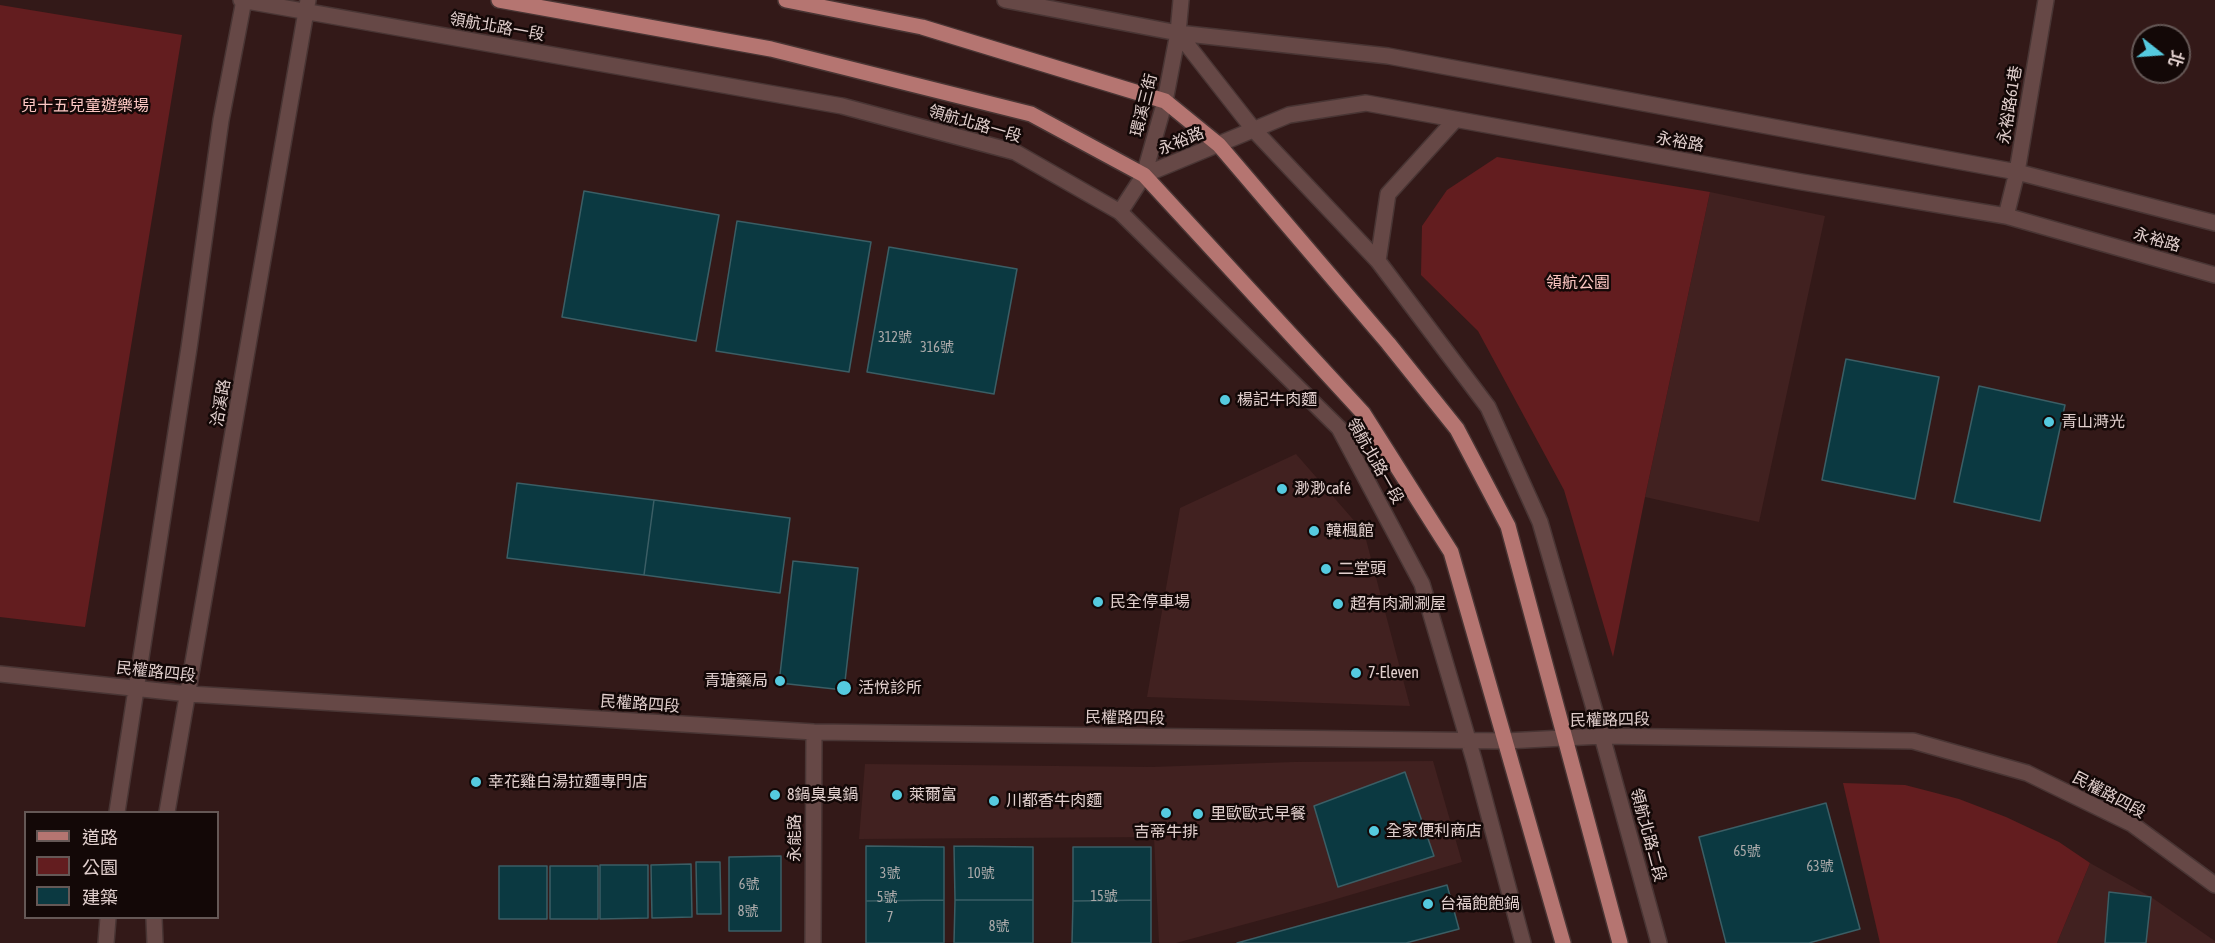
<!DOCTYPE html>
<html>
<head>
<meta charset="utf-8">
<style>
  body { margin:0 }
  #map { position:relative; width:2215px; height:943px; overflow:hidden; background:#331918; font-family:"Asap Condensed","Noto Sans TC",sans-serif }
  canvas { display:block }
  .legend { position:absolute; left:24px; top:811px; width:195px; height:108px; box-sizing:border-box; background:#130807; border:2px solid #655856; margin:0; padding:8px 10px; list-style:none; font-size:18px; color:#e1cfcd }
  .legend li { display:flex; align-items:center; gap:12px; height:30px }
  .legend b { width:30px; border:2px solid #655856 }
  .north { position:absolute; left:2131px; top:24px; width:60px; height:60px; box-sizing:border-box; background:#130807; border:2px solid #655856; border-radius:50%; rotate:107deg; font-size:16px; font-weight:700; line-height:24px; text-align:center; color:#e1cfcd }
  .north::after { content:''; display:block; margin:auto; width:21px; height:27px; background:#55cadf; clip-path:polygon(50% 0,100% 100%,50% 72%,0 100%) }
</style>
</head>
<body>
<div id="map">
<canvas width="2215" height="943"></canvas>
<ul class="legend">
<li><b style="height:8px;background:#b57571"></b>道路</li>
<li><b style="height:16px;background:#631d1f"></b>公園</li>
<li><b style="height:16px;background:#0b3941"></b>建築</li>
</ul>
<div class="north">北</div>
</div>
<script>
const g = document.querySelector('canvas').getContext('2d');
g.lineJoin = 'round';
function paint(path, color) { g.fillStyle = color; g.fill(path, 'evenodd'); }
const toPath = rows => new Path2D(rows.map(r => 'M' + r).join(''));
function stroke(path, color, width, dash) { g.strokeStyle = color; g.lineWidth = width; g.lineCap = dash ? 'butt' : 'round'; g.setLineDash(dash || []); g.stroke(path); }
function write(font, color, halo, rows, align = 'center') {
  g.font = font + ' "Asap Condensed","Noto Sans TC",sans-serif'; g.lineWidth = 5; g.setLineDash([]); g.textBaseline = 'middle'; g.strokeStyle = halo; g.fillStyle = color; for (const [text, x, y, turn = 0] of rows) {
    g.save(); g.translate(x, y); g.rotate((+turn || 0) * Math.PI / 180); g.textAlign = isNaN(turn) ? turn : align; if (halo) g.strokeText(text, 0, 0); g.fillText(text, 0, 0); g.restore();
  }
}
paint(toPath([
  [1710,192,1825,216,1759,522,1645,497],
  [1296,454,1364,532,1410,706,1147,697,1180,508],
  [1433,761,1462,862,1323,903,1176,943,1159,943,1154,837,859,839,865,764,1152,767,1294,762],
  [2090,863,2151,897,2215,941,2215,943,2057,943]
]), '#412120');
paint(toPath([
  [0,5,182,35,85,627,0,617],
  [1497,157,1710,192,1645,497,1613,657,1564,490,1478,331,1421,275,1422,226,1447,190],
  [1843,783,1905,785,1959,799,2006,817,2059,842,2090,863,2057,943,1880,943]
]), '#631d1f');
const building = toPath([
  [584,191,719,215,696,341,562,317,584,191],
  [737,221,871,242,849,372,716,351,737,221],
  [889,247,1017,269,994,394,867,372,889,247],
  [1846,359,1939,377,1915,499,1822,480,1846,359],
  [1979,386,2065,405,2040,521,1954,502,1979,386],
  [517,483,654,500,644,575,507,558,517,483],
  [654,500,790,518,780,593,644,575,654,500],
  [793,561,858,568,844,690,779,683,793,561],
  [1405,772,1434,856,1338,887,1314,806,1405,772],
  [1826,803,1860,929,1809,943,1726,943,1699,837,1826,803],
  [866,846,944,847,944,900,866,901,866,846],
  [954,846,1033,847,1033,900,955,900,954,846],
  [1073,847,1151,847,1151,900,1073,901,1073,847],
  [781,856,781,931,729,931,729,857,781,856],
  [696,862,720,862,721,914,697,914,696,862],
  [691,864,692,917,652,918,651,865,691,864],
  [600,865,648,865,648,918,600,919,600,865],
  [499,866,547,866,547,919,499,919,499,866],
  [550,866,598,866,598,919,550,919,550,866],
  [1447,885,1459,929,1406,943,1237,943,1447,885],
  [2109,892,2151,897,2146,943,2105,943,2109,892],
  [944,900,944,943,866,943,866,901,944,900],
  [955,900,1033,900,1033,943,954,943,955,900],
  [1151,900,1151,943,1072,943,1073,901,1151,900]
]);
paint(building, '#0b3941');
stroke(building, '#3b5e65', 1.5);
const minor = toPath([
  [241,0,842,106,1015,152,1120,212,1339,428,1422,584,1474,760,1523,943],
  [1005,0,1178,33,1254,130,1378,261,1488,407,1540,522,1602,736,1659,943],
  [1178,33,1388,56,2017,172,2215,223],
  [1144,175,1289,115,1366,103,1802,182,2006,216,2215,275],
  [1120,212,1144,175,1165,101,1178,33,1181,0],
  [2006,216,2017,172,2046,0],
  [1378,261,1388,194,1455,120],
  [0,674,189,694,814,732,1506,741,1602,736,1913,741,2027,773,2132,824,2215,885],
  [117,812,189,348,221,120,244,0],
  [167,812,308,0],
  [154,918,155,943],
  [106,943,108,918],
  [813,943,814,732]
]);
const major = toPath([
  [499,0,771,49,1031,114,1144,175,1363,413,1451,552,1563,943],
  [786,0,922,27,1165,101,1219,145,1388,343,1457,429,1508,526,1620,943]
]);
stroke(minor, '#493534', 18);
stroke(major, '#493534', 18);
stroke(minor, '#664846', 15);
stroke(major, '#b57571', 15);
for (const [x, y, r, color] of [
  [1225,400,6,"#55cadf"],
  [2049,422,6,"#55cadf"],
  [1282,489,6,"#55cadf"],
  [1314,531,6,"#55cadf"],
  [1326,569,6,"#55cadf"],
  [1098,602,6,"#55cadf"],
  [1338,604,6,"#55cadf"],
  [1356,673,6,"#55cadf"],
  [780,681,6,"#55cadf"],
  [844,688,8,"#55cadf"],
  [476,782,6,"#55cadf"],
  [775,795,6,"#55cadf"],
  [897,795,6,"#55cadf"],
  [994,801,6,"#55cadf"],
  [1166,813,6,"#55cadf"],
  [1198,814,6,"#55cadf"],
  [1374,831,6,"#55cadf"],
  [1428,904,6,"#55cadf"]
]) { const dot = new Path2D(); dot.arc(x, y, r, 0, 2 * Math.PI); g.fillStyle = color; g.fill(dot); stroke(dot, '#130807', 2); }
write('14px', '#acaaaa', null, [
  ["312號",895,338],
  ["316號",937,348],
  ["65號",1747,852],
  ["63號",1820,867],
  ["3號",890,874],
  ["10號",981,874],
  ["6號",749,885],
  ["15號",1104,897],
  ["5號",887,898],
  ["8號",748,912],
  ["7",890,918],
  ["8號",999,927]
]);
write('16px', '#e1cfcd', '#130807', [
  ["領航北路一段",497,27,10],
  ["環溪三街",1144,105,-76],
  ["永裕路61巷",2010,105,-81],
  ["領航北路一段",975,124,16],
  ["永裕路",1181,141,-22],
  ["永裕路",1680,142,10],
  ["永裕路",2157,240,16],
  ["洽溪路",221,403,-80],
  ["領航北路一段",1375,461,60],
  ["民權路四段",156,672,6],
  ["民權路四段",640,704,4],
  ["民權路四段",1125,718,1],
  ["民權路四段",1610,720,-1],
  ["民權路四段",2109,795,28],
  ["領航北路二段",1648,835,75],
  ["永能路",795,838,-90]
]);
write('16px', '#fbc6c2', '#130807', [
  ["兒十五兒童遊樂場",85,106],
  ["領航公園",1578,283]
]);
write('16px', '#e1cfcd', '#130807', [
  ["楊記牛肉麵",1237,400],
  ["青山溡光",2061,422],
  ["渺渺café",1294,489],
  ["韓楓館",1326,531],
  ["二堂頭",1338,569],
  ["民全停車場",1110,602],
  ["超有肉涮涮屋",1350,604],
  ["7-Eleven",1368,673],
  ["青瑭藥局",768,681,"right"],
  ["活悅診所",858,688],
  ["幸花雞白湯拉麵專門店",488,782],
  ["8鍋臭臭鍋",787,795],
  ["萊爾富",909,795],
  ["川都香牛肉麵",1006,801],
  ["里歐歐式早餐",1210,814],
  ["全家便利商店",1386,831],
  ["吉蒂牛排",1166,832,"center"],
  ["台福飽飽鍋",1440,904]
], 'left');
</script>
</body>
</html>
